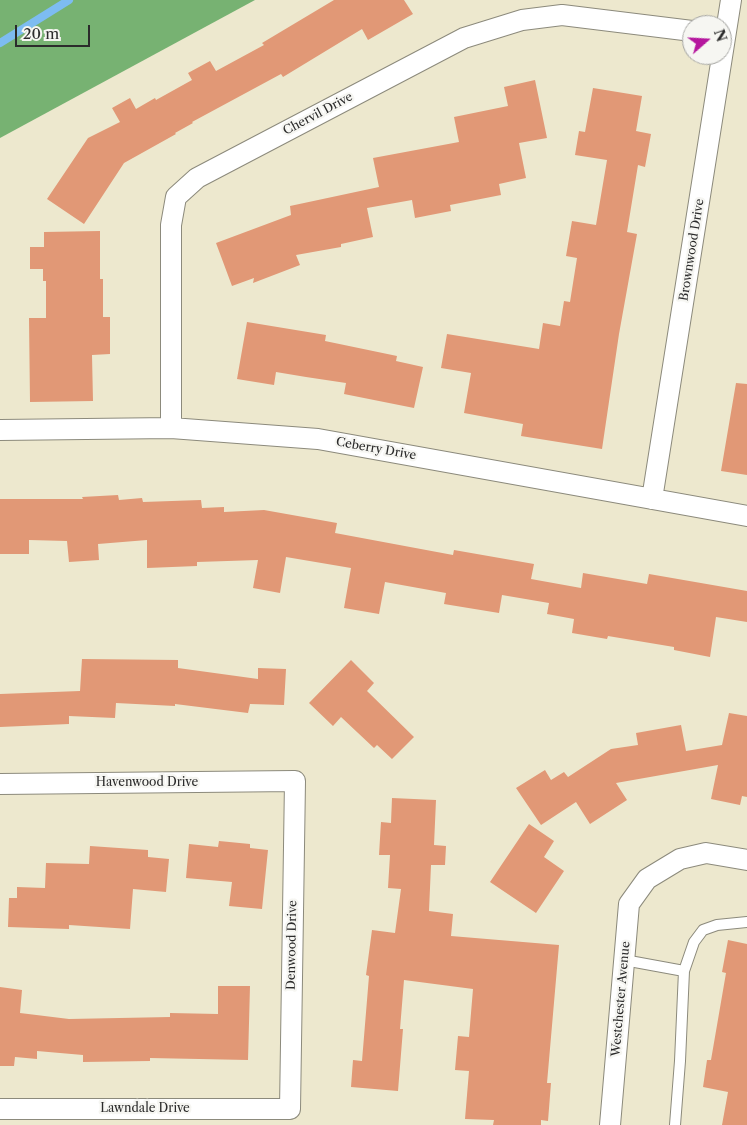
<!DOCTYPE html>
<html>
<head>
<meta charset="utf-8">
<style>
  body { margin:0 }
  #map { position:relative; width:747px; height:1125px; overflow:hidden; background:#ede8ce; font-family:"Libre Caslon Text",serif }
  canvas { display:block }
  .north { position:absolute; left:682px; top:15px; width:50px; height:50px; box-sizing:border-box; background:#f6f6f2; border:1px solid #a5a5a2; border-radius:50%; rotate:71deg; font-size:14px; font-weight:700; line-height:20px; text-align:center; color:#2b2b2b }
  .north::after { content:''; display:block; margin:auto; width:18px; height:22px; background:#b5179e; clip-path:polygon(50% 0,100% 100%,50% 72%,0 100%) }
  .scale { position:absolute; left:15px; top:25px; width:75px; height:22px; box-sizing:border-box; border:2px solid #2b2b2b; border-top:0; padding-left:6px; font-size:15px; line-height:18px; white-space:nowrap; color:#2b2b2b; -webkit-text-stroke:4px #f6f6f2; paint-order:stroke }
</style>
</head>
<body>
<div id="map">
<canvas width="747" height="1125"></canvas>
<div class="north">N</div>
<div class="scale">20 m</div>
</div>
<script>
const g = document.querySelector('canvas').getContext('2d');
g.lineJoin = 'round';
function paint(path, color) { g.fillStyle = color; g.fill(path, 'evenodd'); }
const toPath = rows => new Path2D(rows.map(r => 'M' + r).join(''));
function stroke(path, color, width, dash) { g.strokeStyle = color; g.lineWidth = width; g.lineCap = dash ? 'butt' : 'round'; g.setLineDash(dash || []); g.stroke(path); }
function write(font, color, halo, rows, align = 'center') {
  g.font = font + ' "Libre Caslon Text",serif'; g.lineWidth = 4.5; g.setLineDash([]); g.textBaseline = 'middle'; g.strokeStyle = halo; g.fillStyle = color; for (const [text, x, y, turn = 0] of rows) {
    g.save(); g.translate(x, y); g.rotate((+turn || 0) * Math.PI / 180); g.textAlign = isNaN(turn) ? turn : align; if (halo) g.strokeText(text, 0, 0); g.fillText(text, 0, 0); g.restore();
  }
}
paint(toPath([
  [0,0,255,0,0,138]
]), '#77b272');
stroke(toPath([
  [0,43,69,0]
]), '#7dbcf1', 8);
paint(toPath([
  [334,0,404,0,413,14,368,40,362,29,283,77,281,74,192,122,193,123,175,133,176,134,124,163,84,224,47,199,88,138,120,122,112,108,130,98,136,109,155,98,156,100,192,80,188,73,210,61,216,71,264,45,262,43],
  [535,80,547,138,519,143,526,178,499,184,501,195,450,205,451,211,415,218,412,200,367,208,373,237,341,244,341,247,296,255,300,265,253,283,254,278,232,286,216,243,291,215,290,206,379,187,373,158,459,142,454,117,508,106,504,87],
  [593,88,642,96,636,131,651,134,645,167,638,165,627,232,637,234,619,334,602,449,521,436,523,424,464,413,471,373,441,368,447,334,539,349,543,323,560,326,564,301,570,302,577,258,566,256,572,221,596,225,607,160,575,155,579,131,585,132],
  [100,231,100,279,103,279,103,317,110,317,110,354,92,355,93,401,30,402,29,318,46,318,46,281,43,281,43,269,30,269,30,247,44,247,44,232],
  [247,322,326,335,325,341,397,356,396,361,423,367,414,408,344,394,346,383,306,377,276,372,274,385,237,379],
  [736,383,747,384,747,475,721,471],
  [118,495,119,500,142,498,143,502,201,500,202,508,224,507,224,512,264,510,337,523,335,533,453,555,454,550,534,564,531,579,581,588,583,573,647,584,649,574,747,591,747,622,716,617,710,657,674,650,674,647,608,636,607,639,572,633,574,619,547,614,549,603,502,595,499,613,444,604,446,593,385,582,379,614,344,608,351,568,286,557,280,593,253,588,258,560,197,562,197,566,147,568,147,540,98,544,99,560,69,562,67,541,29,540,29,554,0,554,0,499,83,499,82,497],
  [82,659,178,660,178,668,258,679,258,668,286,669,284,705,250,704,248,713,175,704,175,706,116,703,115,718,69,716,69,724,0,727,0,694,80,691],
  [351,660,374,683,367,691,414,737,392,759,377,745,374,748,341,717,333,726,309,703],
  [729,713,747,716,747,797,742,796,740,805,711,799,718,765,616,783,627,800,590,824,576,802,541,825,516,788,545,770,551,780,564,772,568,777,611,749,638,745,636,733,681,725,686,751,722,745],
  [392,798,436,800,434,845,446,846,445,865,431,865,429,911,453,914,451,936,559,945,547,1083,551,1083,548,1121,541,1120,541,1125,493,1125,494,1120,465,1119,469,1071,455,1070,458,1036,469,1037,473,989,404,980,400,1029,403,1029,398,1091,351,1087,353,1060,362,1061,369,976,366,975,372,930,395,933,401,889,388,888,390,855,379,855,381,822,391,823],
  [529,824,554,841,544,857,564,871,536,913,490,882],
  [219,841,250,844,250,848,268,850,262,909,229,906,232,882,186,878,189,844,218,847],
  [90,846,148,850,148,857,169,859,166,892,133,889,130,929,69,925,69,929,8,927,9,898,17,898,17,887,45,888,46,863,89,864],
  [728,940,747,944,747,1125,722,1125,728,1092,703,1087,707,1060,711,1060,726,973,722,972],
  [218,986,250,986,248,1060,150,1058,150,1061,83,1062,83,1055,37,1051,37,1059,15,1057,14,1066,0,1066,0,987,22,990,20,1013,69,1019,170,1017,170,1013,218,1014]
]), '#e19876');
const lane = toPath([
  [624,960,684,971],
  [675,1125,680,1061,684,971,694,942,703,930,717,925,747,922]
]);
const street = toPath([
  [171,428,171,225,176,197,197,178,464,38,522,20,562,15,692,31],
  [0,430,171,428,318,439,747,516],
  [652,499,731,0],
  [0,784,295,781,290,1109,0,1109],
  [610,1125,629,904,647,879,680,859,706,853,747,860]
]);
stroke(lane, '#8c8a7c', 12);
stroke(street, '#8c8a7c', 22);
stroke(lane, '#fff', 10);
stroke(street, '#fff', 20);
write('12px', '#2b2b2b', '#f6f6f2', [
  ["Chervil Drive",318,114,-28],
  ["Brownwood Drive",692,250,-81],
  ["Ceberry Drive",376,449,10],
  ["Havenwood Drive",147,783],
  ["Denwood Drive",292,945,-89],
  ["Westchester Avenue",621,999,-85],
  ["Lawndale Drive",145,1109]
]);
</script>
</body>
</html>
